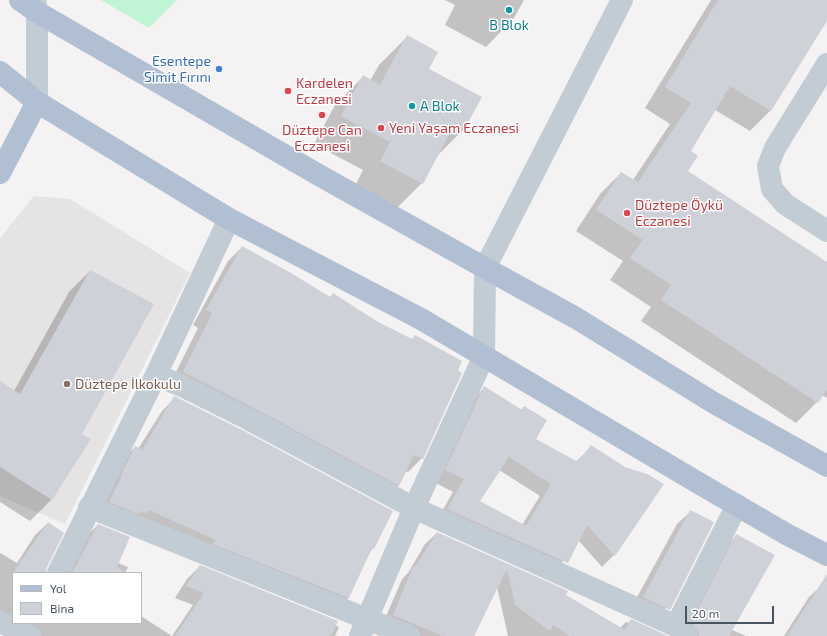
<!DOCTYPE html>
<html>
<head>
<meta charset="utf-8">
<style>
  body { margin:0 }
  #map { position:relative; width:827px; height:636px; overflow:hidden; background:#f4f2f2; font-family:"Exo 2",sans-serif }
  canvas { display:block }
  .legend { position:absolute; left:12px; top:572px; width:130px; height:52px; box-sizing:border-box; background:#fff; border:1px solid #b6bbc0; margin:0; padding:5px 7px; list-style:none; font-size:12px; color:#485462 }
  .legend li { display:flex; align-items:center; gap:8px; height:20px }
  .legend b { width:20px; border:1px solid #b6bbc0 }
  .scale { position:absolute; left:685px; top:606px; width:89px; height:18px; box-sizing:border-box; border:2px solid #485462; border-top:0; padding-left:5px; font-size:12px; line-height:14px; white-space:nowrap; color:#485462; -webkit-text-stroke:3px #fff; paint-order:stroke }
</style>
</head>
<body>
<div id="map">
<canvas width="827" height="636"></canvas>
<ul class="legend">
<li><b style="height:5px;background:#b0c0d2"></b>Yol</li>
<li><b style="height:11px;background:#ced1d8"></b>Bina</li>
</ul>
<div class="scale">20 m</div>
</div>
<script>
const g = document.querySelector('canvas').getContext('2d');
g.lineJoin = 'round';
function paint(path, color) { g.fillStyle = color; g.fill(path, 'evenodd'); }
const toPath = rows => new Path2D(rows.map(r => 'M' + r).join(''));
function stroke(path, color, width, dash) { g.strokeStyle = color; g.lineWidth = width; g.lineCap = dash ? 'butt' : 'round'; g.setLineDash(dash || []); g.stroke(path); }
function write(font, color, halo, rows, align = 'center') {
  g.font = font + ' "Exo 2",sans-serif'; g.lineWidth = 3; g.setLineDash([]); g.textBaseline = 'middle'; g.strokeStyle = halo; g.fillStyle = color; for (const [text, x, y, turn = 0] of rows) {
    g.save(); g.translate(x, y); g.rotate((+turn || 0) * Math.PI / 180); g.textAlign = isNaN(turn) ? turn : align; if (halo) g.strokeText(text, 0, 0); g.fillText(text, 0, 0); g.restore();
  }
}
paint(toPath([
  [34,196,70,199,190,273,65,524,0,496,0,238]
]), '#e6e3e4');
paint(toPath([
  [101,0,177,0,149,28]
]), '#bff4d5');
paint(toPath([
  [445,0,524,0,514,18,486,47,445,25,455,5],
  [711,0,827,0,827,18,771,110,750,131,715,110,690,151,687,171,827,263,827,398,822,395,817,402,796,423,641,321,651,307,610,280,623,261,576,231,600,194,621,173,633,180,670,124,645,108],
  [407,37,428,69,481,97,463,130,435,158,422,183,394,211,353,190,363,170,314,144,335,105,363,77,370,81,379,65],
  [242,247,329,298,333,294,422,458,408,472,405,471,399,485,385,499,169,386,198,328,193,325,228,261],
  [90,271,81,434,51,500,30,521,0,502,0,382,14,391,69,292],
  [484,388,521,410,524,407,534,440,576,462,591,447,625,468,614,555,602,567,578,540,563,561,551,574,436,522,453,492,434,482,472,400],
  [499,470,540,496,522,525,479,502],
  [175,398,373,548,370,552,348,598,335,611,97,515,122,460,135,447,138,449,162,411],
  [691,511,674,600,661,613,635,601,677,524],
  [48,523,45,573,13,573,13,623,141,623,141,616,172,636,193,605,175,598,187,579,200,566,339,627,335,636,21,636,0,626,0,553,17,563,35,535],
  [98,525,118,563,128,567,125,573,67,573,85,537],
  [437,533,565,596,620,628,626,622,628,623,631,620,655,636,508,636,497,587,473,636,401,636,382,626,402,579,408,573,425,544],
  [736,536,732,630,746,636,697,636,681,628,720,552],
  [821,586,827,590,827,636,784,636,809,597]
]), '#0003');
paint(toPath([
  [718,0,827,0,827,21,771,111,730,86,691,151,698,156,688,171,827,262,827,389,818,403,661,300,671,285,630,258,643,240,596,210,621,172,638,182,691,103,665,87],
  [407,35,438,52,429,69,482,97,464,130,454,125,423,184,380,161,390,142,341,116,363,75,380,85],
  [242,246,291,273,330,297,333,293,378,322,412,339,415,335,462,361,458,370,462,373,423,459,414,455,399,486,254,408,183,372,212,313,206,310],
  [90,270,154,304,82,434,91,439,52,500,0,467,0,381,20,394],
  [484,386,522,410,524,406,547,420,536,439,578,462,591,445,625,467,647,474,664,484,615,556,587,525,568,563,447,509,464,479,445,470],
  [509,457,551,484,526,526,480,501],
  [174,396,242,430,393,511,374,549,372,548,349,598,213,544,216,540,149,510,146,514,140,511,139,514,109,502,122,476,121,475,135,446,142,450],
  [690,510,714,522,670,610,643,597],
  [48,522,64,533,47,567,46,573,13,573],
  [98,524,130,537,117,567,126,573,72,573],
  [437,532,568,591,566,595,625,630,631,619,668,636,570,636,553,625,550,631,515,605,507,569,474,636,443,636,393,615,413,567,415,567],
  [736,534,775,555,729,636,699,636,699,632,691,623],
  [200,565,338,621,331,636,175,636,204,593,186,586],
  [827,574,827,636,787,636]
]), '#ced1d8');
stroke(toPath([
  [35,0,37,12,37,102],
  [827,64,775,148,768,166,772,189,785,204,827,231],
  [156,375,182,386,248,419,414,508,676,626,687,636],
  [89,507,409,636],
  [58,573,156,375,229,219],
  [0,622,30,636],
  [676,626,737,505],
  [360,636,414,508,484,356,485,268,622,0]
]), '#c2ccd4', 22);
stroke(toPath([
  [20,0,37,12,317,174,485,268,576,318,714,403,827,466],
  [0,72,37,102,229,219,421,319,707,488,788,535,827,555],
  [0,173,37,102]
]), '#b0c0d2', 22);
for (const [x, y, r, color] of [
  [509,10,4,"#0f9aa8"],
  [219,69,4,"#3f7fe0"],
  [288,91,4,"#e0444e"],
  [412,106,4,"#0f9aa8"],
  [322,115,4,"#e0444e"],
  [381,128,4,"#e0444e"],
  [627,213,4,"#e0444e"],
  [67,384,4,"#8d6e63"]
]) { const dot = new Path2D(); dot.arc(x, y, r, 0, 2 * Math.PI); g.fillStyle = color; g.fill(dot); stroke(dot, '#fff', 1.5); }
write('14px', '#0d838f', '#fff', [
  ["B Blok",509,25],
  ["A Blok",420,106,"left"]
]);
write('14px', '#366cbe', '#fff', [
  ["Esentepe",211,61],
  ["Simit Fırını",211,77]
], 'right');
write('14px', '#be3a42', '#fff', [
  ["Kardelen",296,83],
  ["Eczanesi",296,99],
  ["Yeni Yaşam Eczanesi",389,128],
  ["Düztepe Can",322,130,"center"],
  ["Eczanesi",322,146,"center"],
  ["Düztepe Öykü",635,205],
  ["Eczanesi",635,221]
], 'left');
write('14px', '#785e54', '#fff', [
  ["Düztepe İlkokulu",75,384]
], 'left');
</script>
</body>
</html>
